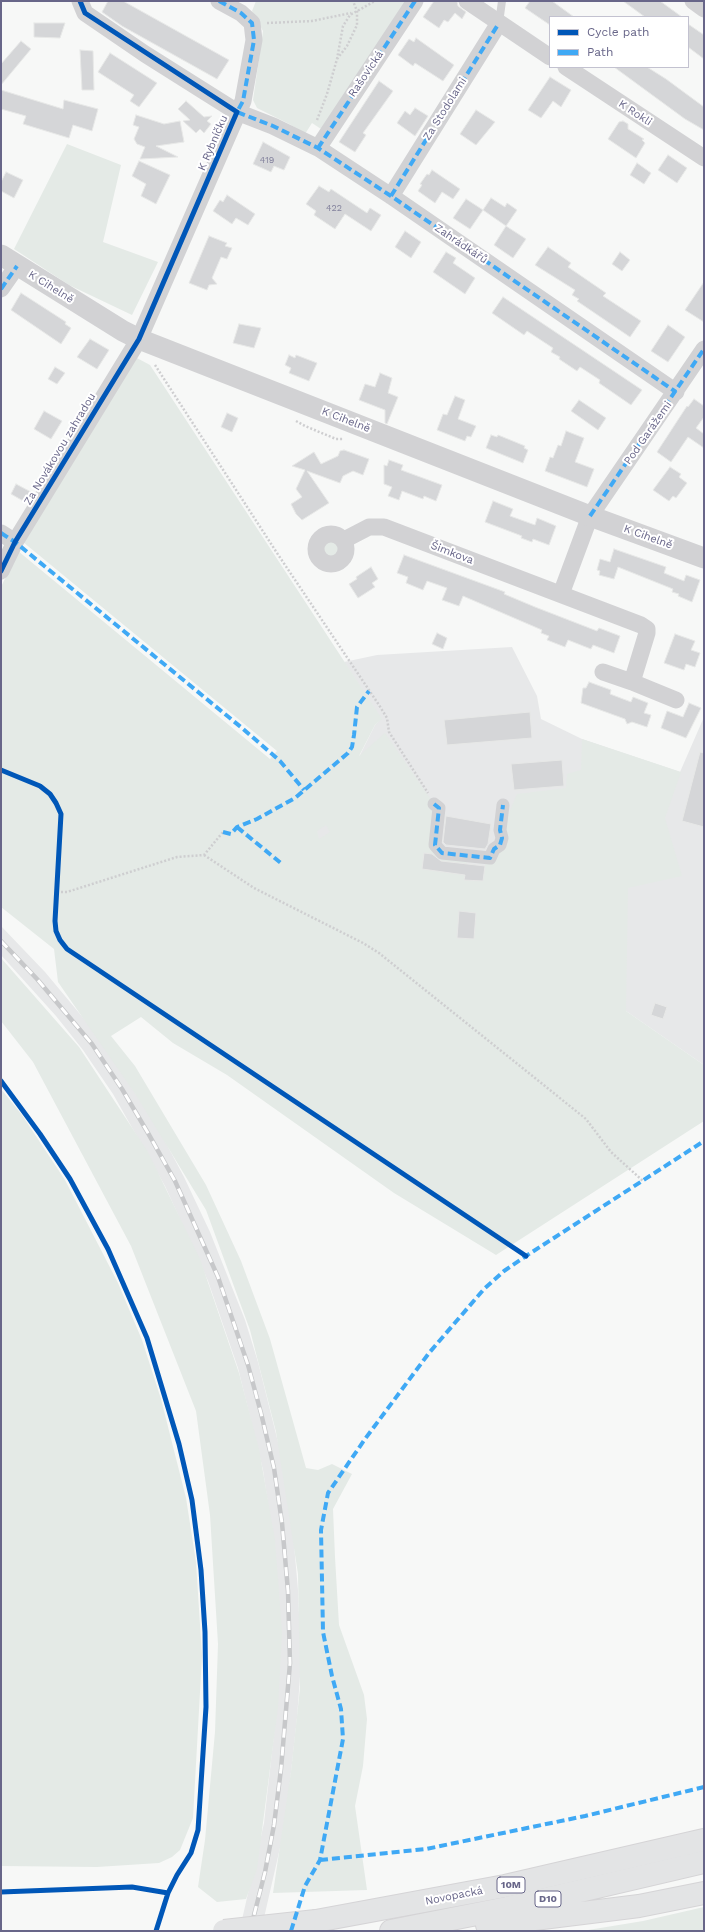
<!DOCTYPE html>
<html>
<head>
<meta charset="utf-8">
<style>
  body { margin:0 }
  #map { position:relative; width:705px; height:1932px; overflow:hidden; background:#f7f8f7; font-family:"Work Sans",sans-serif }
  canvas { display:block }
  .frame { position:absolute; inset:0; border:2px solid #686689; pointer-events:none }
  .legend { position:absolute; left:549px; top:16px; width:140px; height:52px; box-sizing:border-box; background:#fff; border:1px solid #c3c2d0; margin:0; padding:5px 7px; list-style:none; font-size:12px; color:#686689 }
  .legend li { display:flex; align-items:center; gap:8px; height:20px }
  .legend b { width:20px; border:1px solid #c3c2d0 }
</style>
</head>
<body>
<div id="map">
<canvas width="705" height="1932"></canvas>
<div class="frame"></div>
<ul class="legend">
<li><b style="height:5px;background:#0057b8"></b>Cycle path</li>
<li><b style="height:5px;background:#3fa9f5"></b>Path</li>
</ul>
</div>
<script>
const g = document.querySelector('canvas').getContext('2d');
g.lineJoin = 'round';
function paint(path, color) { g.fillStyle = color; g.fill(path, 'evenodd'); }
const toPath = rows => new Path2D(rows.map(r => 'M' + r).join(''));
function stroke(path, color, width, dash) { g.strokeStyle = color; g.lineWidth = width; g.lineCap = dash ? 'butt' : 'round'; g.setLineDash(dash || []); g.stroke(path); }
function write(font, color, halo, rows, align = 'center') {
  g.font = font + ' "Work Sans",sans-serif'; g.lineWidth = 4; g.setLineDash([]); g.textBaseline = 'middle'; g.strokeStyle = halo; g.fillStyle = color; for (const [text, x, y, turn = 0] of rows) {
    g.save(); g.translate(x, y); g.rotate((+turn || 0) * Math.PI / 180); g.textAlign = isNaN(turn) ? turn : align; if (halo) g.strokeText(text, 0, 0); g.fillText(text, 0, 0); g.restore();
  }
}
paint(toPath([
  [512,647,537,696,541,719,582,739,680,772,704,717,704,1065,626,1011,466,1012,295,816,359,757,375,725,381,719,344,662,377,655],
  [1,926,45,972,100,1038,158,1128,184,1177,210,1232,245,1320,258,1362,284,1466,292,1522,298,1590,301,1663,297,1718,285,1826,261,1931,241,1924,264,1823,276,1716,271,1524,263,1470,238,1368,208,1281,165,1186,113,1094,83,1050,56,1016,1,955]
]), '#e7e8e9');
paint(toPath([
  [256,1,411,1,324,131,312,123,305,134,289,124,257,108,253,100,263,31,252,11],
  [67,144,121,165,103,242,158,262,132,315,69,285,14,249],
  [135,357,150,365,382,719,375,725,359,756,385,733,434,804,442,853,490,858,517,794,566,788,567,774,581,770,582,739,681,772,665,818,682,876,628,888,626,1011,704,1065,704,1121,496,1255,394,1193,227,1075,173,1043,141,1017,111,1036,135,1066,206,1185,241,1261,270,1339,306,1468,318,1470,332,1464,352,1474,333,1509,335,1557,339,1625,364,1695,367,1719,363,1766,355,1806,367,1890,273,1893,291,1771,300,1688,298,1574,276,1432,250,1330,206,1210,136,1095,58,982,54,949,1,907,1,587,18,551,270,759,277,751,23,542],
  [326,825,330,832,319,839,317,831],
  [467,862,485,864,483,881,464,880],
  [459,912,476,913,474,939,457,937],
  '322 549a9 9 0 1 1 18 0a9 9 0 1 1-18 0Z',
  [1,958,79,1047,148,1152,200,1259,239,1373,259,1449,275,1540,282,1632,278,1707,257,1869,246,1899,217,1902,198,1887,205,1840,215,1732,218,1644,210,1515,196,1411,131,1246,33,1062,1,1021],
  [1,1089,22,1115,65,1180,118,1283,142,1340,161,1399,186,1498,196,1562,202,1656,193,1818,180,1850,172,1857,159,1863,97,1867,1,1866],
  [704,1907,704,1931,582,1931,643,1921]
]), '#e4eae6');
const building = toPath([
  [108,1,123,1,229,60,217,79,122,26,102,12,108,1],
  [434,1,457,1,458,6,466,12,462,19,455,13,448,22,444,20,439,28,423,17,434,1],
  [530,1,552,1,574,17,550,17,550,25,525,8,530,1],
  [623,1,660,1,682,17,645,17,623,1],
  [34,23,65,23,60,38,34,37,34,23],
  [688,24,704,35,704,59,688,47,688,24],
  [416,38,454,65,443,81,415,63,413,66,398,55,409,39,414,42,416,38],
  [21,41,31,49,1,85,1,64,21,41],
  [80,50,93,51,94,90,82,90,80,50],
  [110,53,157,83,139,107,130,101,134,95,98,72,110,53],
  [614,67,647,67,666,79,704,107,704,130,685,119,614,67],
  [550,77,571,90,561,107,553,101,541,118,528,110,550,77],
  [379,81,393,91,363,133,366,135,355,152,339,142,379,81],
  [1,90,63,109,64,100,98,109,92,131,73,125,69,138,23,124,26,116,1,109,1,90],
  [186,101,204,117,212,116,207,121,211,124,204,133,200,129,196,133,183,121,190,120,178,109,186,101],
  [415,108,428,116,415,136,397,123,405,111,410,115,415,108],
  [476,110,495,122,476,145,460,134,476,110],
  [136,115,164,124,180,121,184,142,156,146,178,157,140,159,145,147,137,144,134,139,139,127,133,125,136,115],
  [623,121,628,124,628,129,644,139,642,140,645,143,636,158,608,139,619,122,623,121],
  [263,142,290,157,284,170,274,166,271,172,253,164,263,142],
  [668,155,687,168,677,183,658,170,668,155],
  [139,161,170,175,156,204,141,196,146,184,132,176,139,161],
  [637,163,651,173,644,184,630,175,637,163],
  [432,170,460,189,453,199,442,192,435,203,418,191,422,185,420,184,427,174,429,175,432,170],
  [6,172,23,180,14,198,1,191,1,182,6,172],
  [319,186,329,192,331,189,367,213,370,208,381,215,371,231,345,214,335,229,314,215,316,211,306,204,319,186],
  [227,195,255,214,248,225,236,218,232,224,213,211,220,200,223,202,227,195],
  [491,198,505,207,507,203,517,210,506,226,483,210,491,198],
  [466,199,483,210,470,229,453,218,466,199],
  [506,226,526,239,513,258,494,245,506,226],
  [405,231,421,242,411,258,395,247,405,231],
  [209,236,227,243,225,246,232,248,227,259,221,257,212,278,217,284,209,285,207,290,189,283,209,236],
  [548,247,571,263,568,267,606,293,603,296,641,321,630,337,577,301,579,299,572,295,575,290,535,265,548,247],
  [446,252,456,258,453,263,475,278,465,294,433,272,446,252],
  [620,252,630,260,622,271,612,264,620,252],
  [704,282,704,322,685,310,704,282],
  [21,293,66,322,65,324,71,328,61,344,11,310,21,293],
  [503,297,642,390,631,405,599,383,600,380,580,367,577,371,559,359,560,357,551,352,553,348,527,331,524,335,492,313,503,297],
  [239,324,261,328,254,348,233,343,239,324],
  [668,325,685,337,668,362,651,351,668,325],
  [90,339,109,350,97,369,77,357,90,339],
  [289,355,295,358,296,355,317,363,309,381,289,373,291,368,285,365,289,355],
  [55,367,65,373,57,384,48,379,55,367],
  [380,373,392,378,388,393,398,397,387,424,385,423,385,410,359,400,365,384,375,387,380,373],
  [455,396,465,400,458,419,476,426,471,437,467,436,465,441,437,430,443,414,447,415,455,396],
  [694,399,704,406,704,417,696,428,704,434,704,448,688,437,671,462,657,452,687,406,688,407,694,399],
  [579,400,606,418,598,430,571,411,579,400],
  [44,411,62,421,51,439,34,429,44,411],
  [227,413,238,418,232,432,221,427,227,413],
  [566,431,584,438,575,462,594,469,587,487,545,471,550,457,553,458,558,445,561,446,566,431],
  [491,435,497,437,498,435,525,446,524,448,528,450,523,463,486,448,491,435],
  [344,450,369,459,363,475,353,471,343,476,340,483,307,471,329,503,302,520,296,514,291,504,302,497,296,489,305,470,292,466,314,452,321,464,338,456,340,451,344,450],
  [389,460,403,465,401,470,442,485,436,501,424,496,423,499,402,491,399,500,388,496,392,487,384,484,384,465,387,466,389,460],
  [670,467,681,474,679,477,687,483,676,498,673,496,669,501,653,490,670,467],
  [16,484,31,492,25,502,11,494,16,484],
  [493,501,513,509,510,516,535,525,537,518,556,526,549,545,533,539,532,542,521,538,522,536,485,522,493,501],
  [614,549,666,567,664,573,684,581,686,575,700,580,692,602,678,596,679,594,672,592,673,589,618,567,614,579,599,575,600,571,597,570,600,559,610,562,614,549],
  [404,555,505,592,504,594,535,607,597,631,599,628,620,636,614,653,593,645,591,649,568,640,565,647,547,640,549,636,541,633,542,630,463,596,459,606,442,600,447,588,427,581,423,590,406,583,408,577,397,573,404,555],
  [371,567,378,579,372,583,375,587,358,598,349,584,357,579,356,577,371,567],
  [437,633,447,638,443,649,432,644,437,633],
  [675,634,695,641,691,650,700,653,695,667,686,664,684,670,664,663,675,634],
  [589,682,611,690,610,694,631,702,633,697,648,703,644,713,651,715,647,727,632,722,627,724,625,719,581,703,583,688,586,688,589,682],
  [689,703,701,708,686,738,661,728,667,711,683,717,689,703],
  [530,712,532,738,447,745,444,720,530,712],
  [700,752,704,753,704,827,682,821,700,752],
  [562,760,564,786,514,790,511,764,562,760],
  [446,816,491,824,488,844,485,849,446,845,443,842,446,816],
  [424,853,432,854,441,861,485,866,483,881,464,880,465,875,422,869,424,853],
  [459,911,476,913,474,939,457,938,459,911],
  [655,1003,667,1007,663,1019,651,1015,655,1003]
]);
paint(building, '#d5d6d8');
stroke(building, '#e7e8e7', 1);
const trunk = toPath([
  [316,1921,505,1886,704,1840]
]);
const motorway = toPath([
  [487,1925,639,1906,704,1893],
  [391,1931,507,1908,704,1862]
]);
stroke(trunk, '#d5d4d6', 24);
stroke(motorway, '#d5d4d6', 24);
stroke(toPath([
  [267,23,312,21,351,13],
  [337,59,347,46,357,25,357,11,353,1],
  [317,120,327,94,337,59,343,26,350,15,375,1],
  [155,365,279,556,379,705,387,718,389,732,428,793],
  [296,421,305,426,336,439,343,439],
  [204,855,254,888,363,943,379,953,586,1119,611,1152,643,1181],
  [57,892,67,892,177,857,204,855,223,832]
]), '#ceced0', 2.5, [2, 2]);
stroke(toPath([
  [499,23,502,1]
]), '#d2d2d4', 8);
stroke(toPath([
  [434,804,439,808,435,845,442,853,490,858,494,849,500,845,502,838,500,830,503,805]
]), '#d2d2d4', 13);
stroke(toPath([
  [80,1,85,13,145,54,237,112,273,126,318,148,391,196,676,392],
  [467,1,550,57],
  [693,1,704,9],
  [566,67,704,158],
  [318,148,415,1],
  [391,196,499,23],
  [1,289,17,266],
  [1,533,15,542],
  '316 549a15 15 0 1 1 30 0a15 15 0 1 1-30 0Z',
  [344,540,369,527,384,527,641,625,647,629,647,633,632,682,676,700],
  [1,571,15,542,139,339,243,101,254,40,252,23,241,13,219,1],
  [561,594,590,516,704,349],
  [603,672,632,682]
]), '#d2d2d4', 17);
stroke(toPath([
  [1,255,123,331,139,339,590,516,704,558]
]), '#d2d2d4', 21);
stroke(trunk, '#e3e4e5', 22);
stroke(motorway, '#e3e4e5', 22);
const rail = toPath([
  [1,941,37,979,92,1044,122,1089,148,1133,175,1181,218,1277,248,1365,261,1413,274,1468,282,1523,288,1591,290,1663,281,1769,274,1825,265,1872,250,1931]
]);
stroke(rail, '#c7c8ca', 4.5);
stroke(rail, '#fff', 3, [9]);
const trunkBridge = toPath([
  [224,1931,316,1921]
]);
stroke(trunkBridge, '#d5d4d6', 24, []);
stroke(trunkBridge, '#e3e4e5', 22);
stroke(toPath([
  [219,1,241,13,252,23,254,40,243,101,237,112,273,126,318,148,391,196,676,392],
  [318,148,415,1],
  [391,196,499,23],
  [1,289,17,266],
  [590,516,704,349],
  [1,533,15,542,242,728,280,761,304,790],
  [434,804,439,808,435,845,442,853,490,858,494,849,500,845,502,838,500,830,503,805],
  [237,827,282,864],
  [223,832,231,834,237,827,257,819,295,798,348,753,352,747,354,735,357,707,369,691],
  [320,1860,426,1849,585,1816,704,1787],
  [291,1931,305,1886,320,1860,343,1739,341,1709,332,1676,323,1632,321,1530,328,1493,365,1439,429,1353,484,1289,504,1271,526,1256,704,1141]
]), '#3fa9f5', 4, [8, 4]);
stroke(toPath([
  [1,571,15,542,139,339,237,112,85,13,80,1],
  [1,770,40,786,50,794,56,803,61,814,55,921,56,931,60,940,67,949,526,1256],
  [1,1081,40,1134,70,1179,108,1249,147,1338,179,1444,192,1500,201,1570,205,1632,206,1707,198,1830,191,1853,177,1875,168,1893,156,1931],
  [1,1892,132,1887,168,1893]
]), '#0057b8', 5);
write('9px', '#83829d', null, [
  ["419",267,160],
  ["422",334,208]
]);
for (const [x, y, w] of [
  [511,1885,28],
  [548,1899,26]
]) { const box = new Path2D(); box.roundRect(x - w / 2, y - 8, w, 16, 3); g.fillStyle = '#fff'; g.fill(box); stroke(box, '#686689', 1); }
write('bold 10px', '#686689', null, [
  ["10M",511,1885],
  ["D10",548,1899]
]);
write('11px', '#686689', '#fff', [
  ["Rašovická",366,74,-56],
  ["Za Stodolami",445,109,-58],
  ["K Rokli",635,113,33],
  ["K Rybníčku",213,143,-67],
  ["Zahrádkářů",461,244,34],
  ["K Cihelně",51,287,32],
  ["K Cihelně",346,420,21],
  ["Pod Garážemi",648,433,-55],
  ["Za Novákovou zahradou",60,449,-59],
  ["K Cihelně",648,537,20],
  ["Šimkova",452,553,21],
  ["Novopacká",454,1896,-11]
]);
</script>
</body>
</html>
